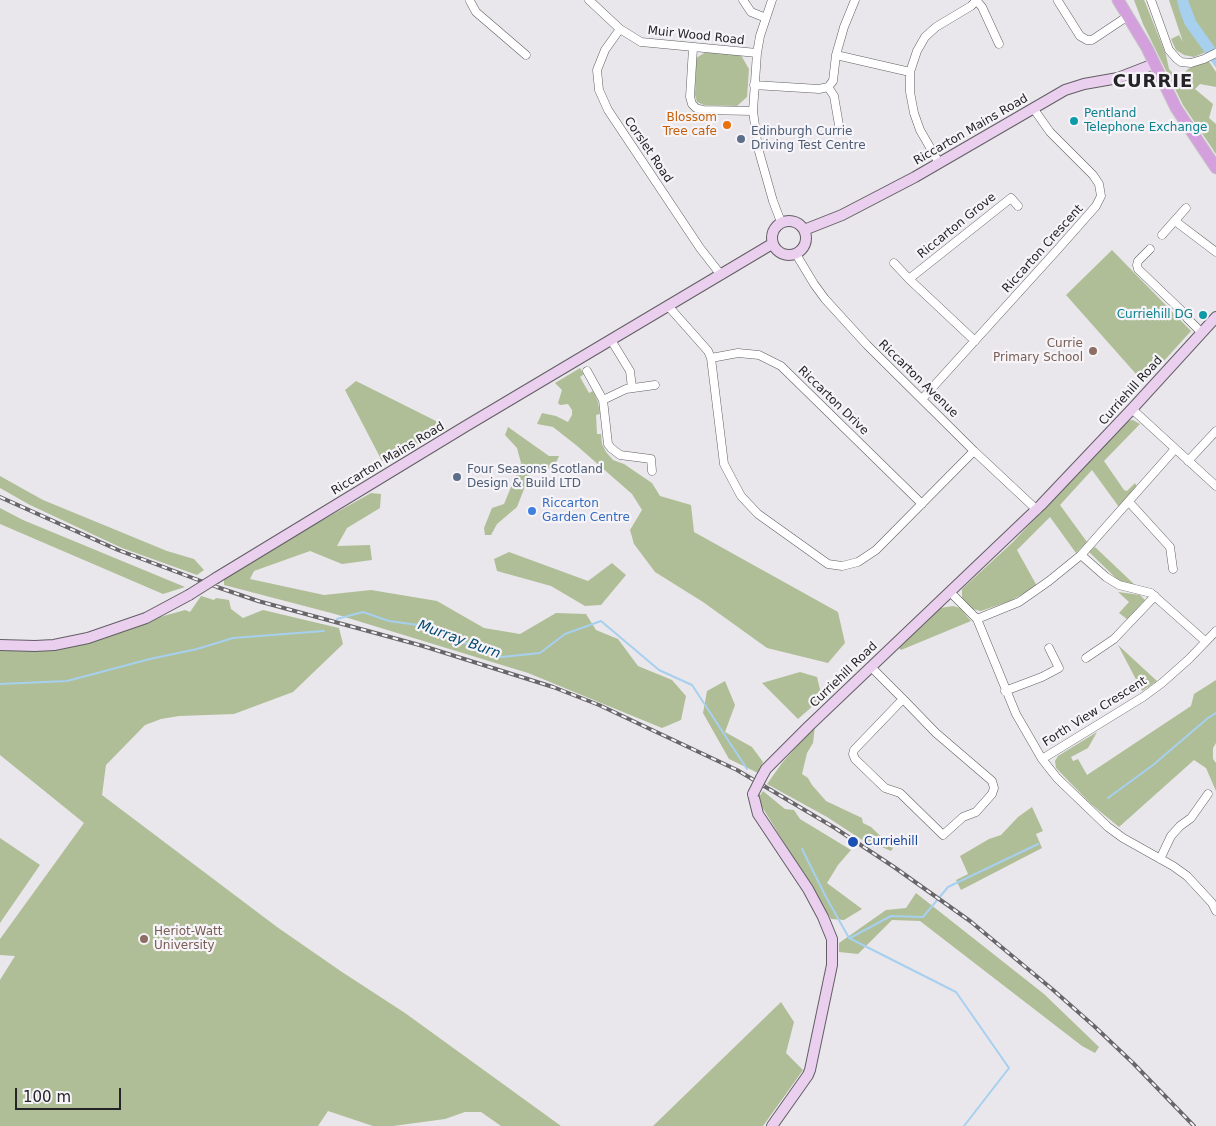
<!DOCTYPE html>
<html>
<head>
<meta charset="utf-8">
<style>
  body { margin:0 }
  #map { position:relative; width:1216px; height:1126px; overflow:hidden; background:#e9e7eb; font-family:"DejaVu Sans",sans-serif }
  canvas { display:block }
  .scale { position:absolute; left:15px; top:1088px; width:106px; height:22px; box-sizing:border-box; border:2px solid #242325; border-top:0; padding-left:6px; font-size:15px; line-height:18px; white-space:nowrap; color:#242325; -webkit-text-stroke:4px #f6f4f8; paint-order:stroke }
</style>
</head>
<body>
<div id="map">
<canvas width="1216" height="1126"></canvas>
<div class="scale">100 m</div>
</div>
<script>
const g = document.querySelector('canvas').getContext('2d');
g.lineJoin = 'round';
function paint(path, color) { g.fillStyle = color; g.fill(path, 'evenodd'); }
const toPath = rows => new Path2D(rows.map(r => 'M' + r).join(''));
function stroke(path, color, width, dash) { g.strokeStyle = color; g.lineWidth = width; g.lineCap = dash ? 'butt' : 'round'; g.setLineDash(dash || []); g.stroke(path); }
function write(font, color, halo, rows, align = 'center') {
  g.font = font + ' "DejaVu Sans",sans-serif'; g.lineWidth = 4.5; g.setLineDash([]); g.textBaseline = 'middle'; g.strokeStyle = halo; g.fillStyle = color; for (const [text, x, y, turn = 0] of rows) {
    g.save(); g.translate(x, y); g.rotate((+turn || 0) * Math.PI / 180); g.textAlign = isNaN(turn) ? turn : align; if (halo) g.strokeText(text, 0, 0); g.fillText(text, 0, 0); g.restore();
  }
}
paint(toPath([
  [1134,0,1144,0,1145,2,1166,55,1169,69,1178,79,1188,69,1208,60,1216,72,1216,87,1200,84,1195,89,1213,104,1209,118,1216,124,1216,154,1183,105,1143,24],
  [1169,0,1216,0,1216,48,1194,57,1184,55,1176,50,1171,39,1179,35,1183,42],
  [706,52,741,55,749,69,747,97,737,106,704,105,697,102,695,95,696,58],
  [1112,250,1191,331,1144,383,1066,295],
  [580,368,584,374,580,377,589,393,593,391,598,402,600,414,596,415,597,434,601,434,602,444,606,452,613,460,624,464,652,483,660,496,691,505,694,532,838,612,845,643,828,663,767,648,703,602,655,572,634,544,630,530,642,510,632,494,576,445,553,427,537,424,542,413,556,416,568,422,572,415,572,410,568,404,560,405,558,403,562,390,555,383],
  [356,381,444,425,447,429,382,461,345,390],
  [1133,420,1140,424,1104,461,1124,490,1127,491,1135,483,1137,487,1119,507,1092,470,1060,505,1087,542,1076,553,1050,517,1017,550,1037,586,1010,601,981,611,972,609,962,598,962,589,1013,542,1126,421],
  [508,427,549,456,559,456,553,469,533,466,517,507,497,524,491,535,485,535,484,528,492,508,504,504,521,463,517,448,505,435],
  [0,476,43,500,167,551,194,559,204,570,197,575,122,548,30,505,0,488],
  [371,493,381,494,380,508,347,528,337,546,370,545,372,560,342,564,310,551,254,571,250,579,324,595,371,590,437,601,484,628,520,634,556,613,586,614,596,630,618,639,638,666,672,680,686,696,681,720,662,728,528,673,335,614,224,585,224,578,287,540],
  [0,508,23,520,185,587,163,594,0,524],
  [1095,547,1135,585,1119,581,1089,552],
  [509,552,588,581,612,563,626,575,601,605,585,606,551,586,497,571,494,559],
  [1118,592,1140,595,1145,600,1127,619,1119,613,1129,602],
  [201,596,214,600,216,598,229,600,231,609,243,618,263,610,339,628,343,644,293,692,234,714,179,716,161,719,145,725,106,765,102,795,277,927,342,972,405,1013,561,1126,501,1126,481,1112,465,1112,445,1119,393,1126,373,1126,328,1111,318,1126,0,1126,0,980,15,956,0,955,0,939,84,823,0,755,0,651,72,646,160,617,185,610,190,612],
  [953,606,960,608,971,621,901,650,898,647,940,608],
  [1118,645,1157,681,1142,691],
  [800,672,817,677,822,698,798,719,762,683],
  [1216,680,1216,743,1213,748,1213,759,1216,763,1216,791,1206,768,1194,760,1119,827,1091,804,1056,768,1055,761,1058,756,1097,732,1088,748,1071,757,1073,761,1078,759,1087,775,1191,706,1194,694],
  [725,681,735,705,725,732,752,747,763,762,758,773,729,759,703,713,707,691],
  [815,726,813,743,807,753,802,774,808,778,812,785,826,801,862,818,863,823,871,827,893,848,891,851,875,844,873,847,827,817,767,784,782,763],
  [763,791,785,809,794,810,800,819,851,850,838,865,827,883,862,909,844,920,831,919,759,802,759,797],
  [1032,807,1043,831,1036,834,1042,848,961,890,956,880,968,874,960,856,989,839,1001,835,1018,817],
  [0,838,40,865,0,923],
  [916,893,1044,994,1099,1047,1095,1053,1082,1046,920,921,892,920,858,954,839,952,839,943,886,910,906,908],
  [781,1002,794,1022,786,1053,803,1070,763,1126,653,1126]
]), '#afbe96');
paint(toPath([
  [1177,0,1188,0,1196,21,1216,49,1216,68,1185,25,1180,12]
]), '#a7d0ef');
stroke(toPath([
  [337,619,363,612,389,621,418,625,502,657,540,653,565,634,601,621,659,670,692,685,747,769],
  [0,684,67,681,150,659,197,649,233,638,324,631],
  [1108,798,1153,765,1208,718,1216,713],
  [802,849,826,897,849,938,956,992,1009,1068,964,1126],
  [850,938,891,916,923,917,948,887,1038,844]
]), '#a7d0ef', 2);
const street = toPath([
  [589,0,620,29,641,42,757,53],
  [743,0,751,12,766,18],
  [772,0,760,36,757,53,753,111,758,148,773,201,781,222],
  [976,0,982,7,999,44],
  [1151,0,1169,50,1177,59,1181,62,1191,63,1204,59,1216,53],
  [470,1,476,12,526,55],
  [1058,1,1080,36,1087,40,1092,40,1128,16],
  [620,29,605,50,597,70,599,90,608,110,700,248,721,275],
  [693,48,690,97,692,104,696,108,703,110,753,111],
  [836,55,910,72],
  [754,85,819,89,828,87],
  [840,131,834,96,828,87,833,81,836,55,844,27,855,0],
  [939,163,920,130,914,113,910,92,910,72,917,51,925,37,936,27,971,6,976,1],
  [1175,221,1216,252],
  [1162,235,1186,208],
  [1150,249,1138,261,1137,265,1138,269,1185,314,1187,318,1202,333],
  [796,254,814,284,825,299,867,345,974,451,1037,510],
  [894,263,909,279],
  [669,307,708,351,711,358,724,464,741,496,758,514,828,564,842,566,858,562,876,550,974,451],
  [611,340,630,371,632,388],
  [975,341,909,279,1011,198,1018,206],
  [711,358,738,353,759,355,781,366,922,504],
  [587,371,603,400],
  [922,399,1058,249,1096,206,1101,196,1099,184,1093,175,1050,132,1033,108],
  [1132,409,1216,486],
  [1188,461,1216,431],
  [652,471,651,459,620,455,611,448,608,444,603,400,626,389,655,385],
  [1129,502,1170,547,1173,569],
  [1081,555,1106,577,1119,585,1151,593,1205,641],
  [950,592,977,619,1016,714,1042,759,1057,778,1108,827,1123,838,1173,866,1187,876,1212,903,1216,911],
  [977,619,1019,602,1049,581,1081,555,1175,449],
  [1086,658,1114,639,1155,596],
  [871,667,903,699,936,733,992,781,994,788,992,794,976,812,963,817,943,835,900,793,885,788,855,759,853,754,854,750,903,699],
  [1005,691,1042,677,1059,668,1049,648],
  [1042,759,1143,697,1162,683,1189,659,1216,631],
  [1160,859,1171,836,1180,826,1191,818,1208,794]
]);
const secondary = toPath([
  '772 238a17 17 0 1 1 34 0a17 17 0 1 1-34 0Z',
  [804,230,842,215,915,177,1065,90,1084,84,1118,78,1154,64],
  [216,578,466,426,772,244],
  [0,645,35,646,54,645,88,638,146,618,189,595],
  [761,778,766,769,809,726,1041,505,1132,409,1216,317],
  [753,794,758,814,808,889,823,917,832,939,832,965,810,1070,808,1075,772,1126]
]);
const primary = toPath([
  [1118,0,1147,48,1176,108,1216,168]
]);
stroke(street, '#615f63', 9);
stroke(secondary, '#615f63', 12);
stroke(primary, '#c6c6c6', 13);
stroke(street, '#fff', 8);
stroke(secondary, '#eacfee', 10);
stroke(primary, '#d49fdd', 11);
const rail = toPath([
  [0,497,118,550,217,587,258,601,423,646,553,687,599,705,737,770,835,828,894,867,970,921,1052,989,1094,1026,1133,1063,1194,1126]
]);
stroke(rail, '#686669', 4);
stroke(rail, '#f6f4f8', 2, [5.5]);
const secondaryBridge = toPath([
  [189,595,216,578],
  [753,794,761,778]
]);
stroke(secondaryBridge, '#615f63', 12, []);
stroke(secondaryBridge, '#eacfee', 10);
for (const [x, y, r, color] of [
  [1074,121,5,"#0f9aa8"],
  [727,125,5,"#e8710a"],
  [741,139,5,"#5c6f8a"],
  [1203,315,5,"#0f9aa8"],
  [1093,351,5,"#8d6e63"],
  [457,477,5,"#5c6f8a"],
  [532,511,5,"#3f7fe0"],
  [853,842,6,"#1a4fb4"],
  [144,939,5,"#8d6e63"]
]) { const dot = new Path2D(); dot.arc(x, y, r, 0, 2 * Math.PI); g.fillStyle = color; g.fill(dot); stroke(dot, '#f6f4f8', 2); }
write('12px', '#242325', '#f6f4f8', [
  ["Muir Wood Road",696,36,6],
  ["Riccarton Mains Road",971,130,-30],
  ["Corslet Road",648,150,56],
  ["Riccarton Grove",957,226,-39],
  ["Riccarton Crescent",1043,249,-48],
  ["Riccarton Avenue",918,379,44],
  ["Curriehill Road",1131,391,-48],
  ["Riccarton Drive",833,401,44],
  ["Riccarton Mains Road",388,459,-31],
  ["Curriehill Road",844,675,-44],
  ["Forth View Crescent",1095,712,-32]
]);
write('12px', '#0d838f', '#f6f4f8', [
  ["Pentland",1084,114],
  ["Telephone Exchange",1084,128],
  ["Curriehill DG",1193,315,"right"]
], 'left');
write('12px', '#c56008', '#f6f4f8', [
  ["Blossom",717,118],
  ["Tree cafe",717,132]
], 'right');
write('12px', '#4e5e75', '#f6f4f8', [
  ["Edinburgh Currie",751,132],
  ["Driving Test Centre",751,146],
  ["Four Seasons Scotland",467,470],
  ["Design & Build LTD",467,484]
], 'left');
write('12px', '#785e54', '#f6f4f8', [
  ["Currie",1083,344],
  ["Primary School",1083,358],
  ["Heriot-Watt",154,932,"left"],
  ["University",154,946,"left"]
], 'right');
write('12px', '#366cbe', '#f6f4f8', [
  ["Riccarton",542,504],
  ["Garden Centre",542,518]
], 'left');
write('12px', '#164399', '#f6f4f8', [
  ["Curriehill",864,842]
], 'left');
write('italic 14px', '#004970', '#f6f4f8', [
  ["Murray Burn",459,640,20]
]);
g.letterSpacing = '1px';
write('bold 18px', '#242325', '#f6f4f8', [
  ["CURRIE",1153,82]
]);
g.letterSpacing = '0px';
</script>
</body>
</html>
